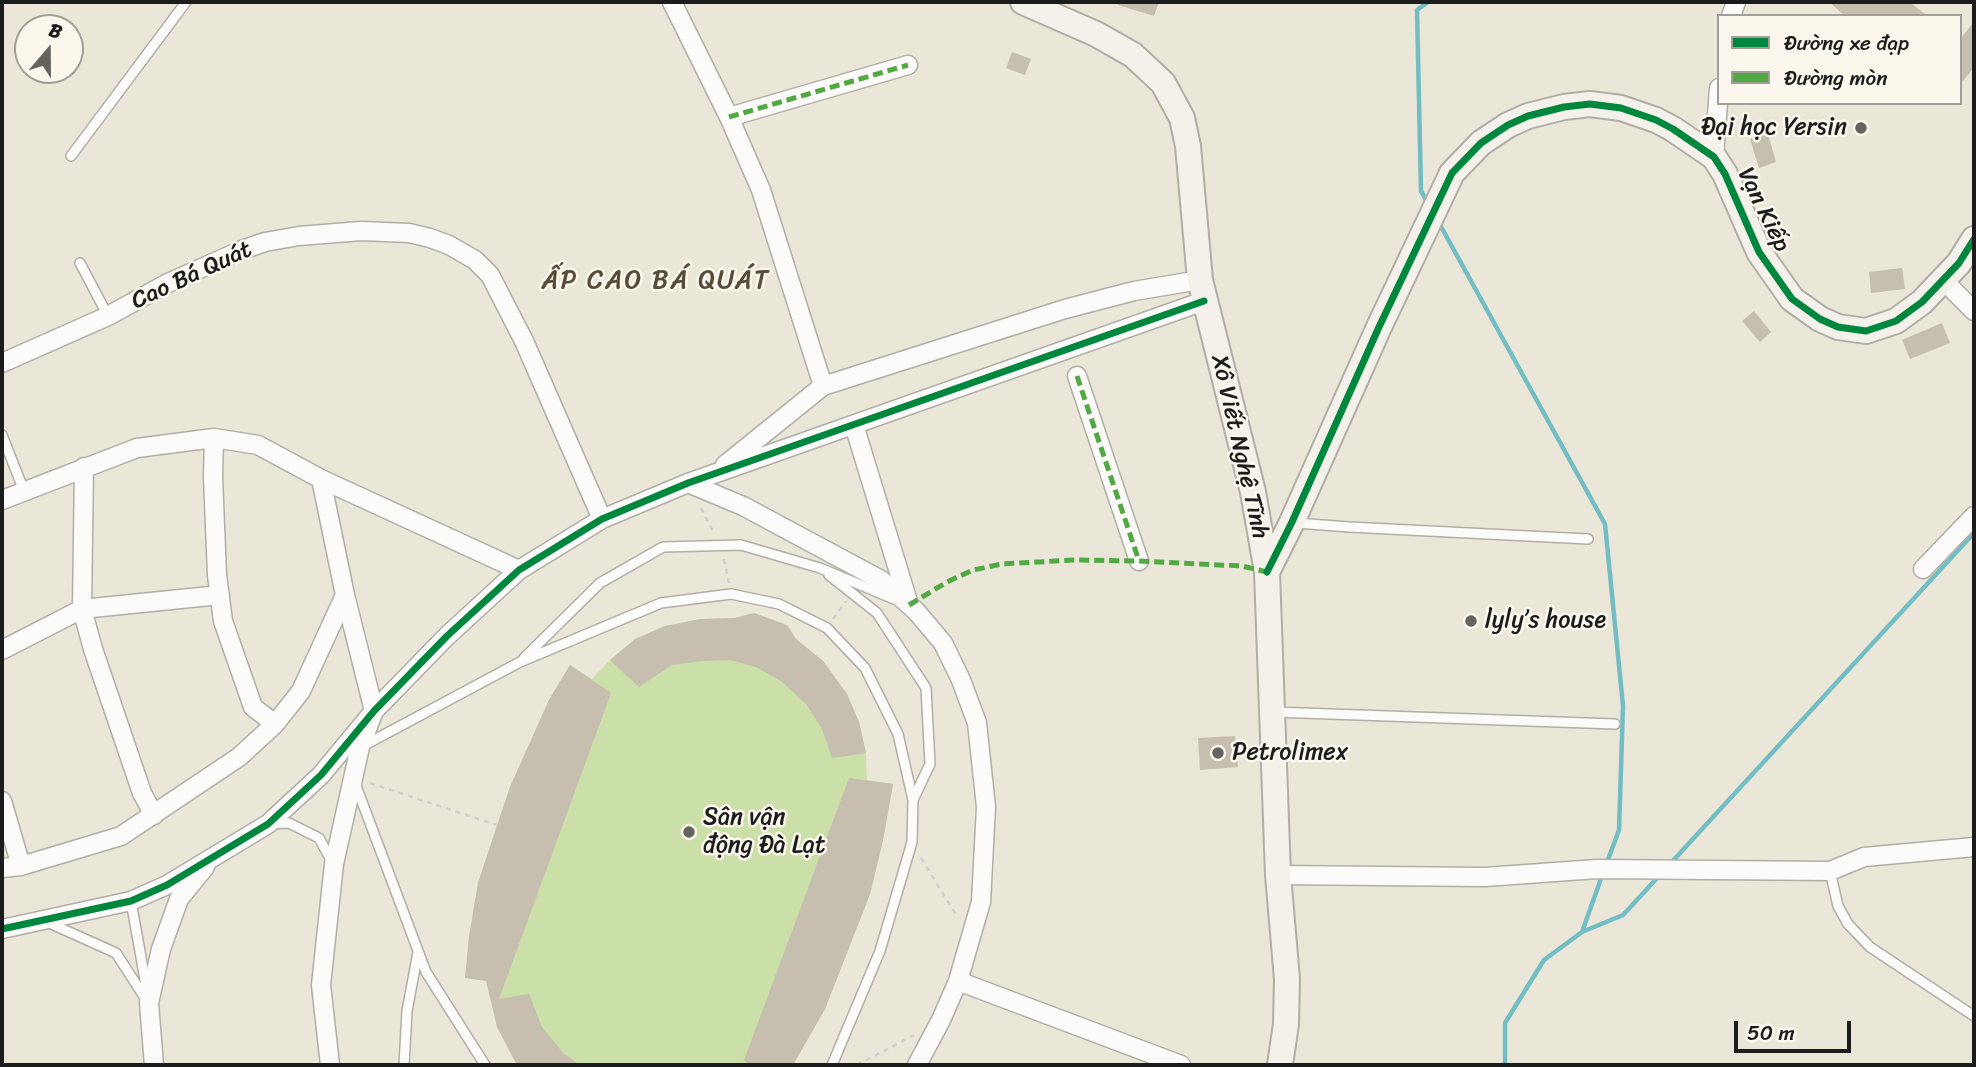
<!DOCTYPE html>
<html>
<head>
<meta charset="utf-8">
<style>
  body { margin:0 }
  #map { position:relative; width:1976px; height:1067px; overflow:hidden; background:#eae6d8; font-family:Sriracha,sans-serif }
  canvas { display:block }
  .frame { position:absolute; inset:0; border:4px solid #1c1c1c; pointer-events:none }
  .legend { position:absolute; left:1717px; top:14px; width:245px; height:91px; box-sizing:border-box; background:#fbf7ec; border:2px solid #a29f99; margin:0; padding:9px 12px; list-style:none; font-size:21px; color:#1c1c1c }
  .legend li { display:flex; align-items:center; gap:14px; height:35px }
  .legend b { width:35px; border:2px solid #a29f99 }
  .north { position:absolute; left:14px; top:14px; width:70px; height:70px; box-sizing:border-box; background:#fbf7ec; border:2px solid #a29f99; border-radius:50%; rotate:20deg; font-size:19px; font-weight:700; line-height:28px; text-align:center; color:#1c1c1c }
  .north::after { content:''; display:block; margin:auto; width:24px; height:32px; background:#64635e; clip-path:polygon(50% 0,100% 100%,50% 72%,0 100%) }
  .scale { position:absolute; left:1734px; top:1021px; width:117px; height:32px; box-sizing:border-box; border:4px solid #1c1c1c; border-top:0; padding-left:9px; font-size:21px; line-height:24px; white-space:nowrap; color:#1c1c1c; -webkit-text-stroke:5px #fbf7ec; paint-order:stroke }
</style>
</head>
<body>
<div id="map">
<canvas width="1976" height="1067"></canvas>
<div class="frame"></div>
<ul class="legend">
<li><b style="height:9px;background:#00873e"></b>Đường xe đạp</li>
<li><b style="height:9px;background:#52a943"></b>Đường mòn</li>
</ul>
<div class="north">B</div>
<div class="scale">50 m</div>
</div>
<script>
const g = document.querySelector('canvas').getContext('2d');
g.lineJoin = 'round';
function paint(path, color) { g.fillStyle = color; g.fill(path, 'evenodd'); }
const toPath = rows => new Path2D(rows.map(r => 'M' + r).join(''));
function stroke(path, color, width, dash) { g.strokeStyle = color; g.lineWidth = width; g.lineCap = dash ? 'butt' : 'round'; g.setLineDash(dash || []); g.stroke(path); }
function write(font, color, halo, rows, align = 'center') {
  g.font = font + ' Sriracha,sans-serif'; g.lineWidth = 5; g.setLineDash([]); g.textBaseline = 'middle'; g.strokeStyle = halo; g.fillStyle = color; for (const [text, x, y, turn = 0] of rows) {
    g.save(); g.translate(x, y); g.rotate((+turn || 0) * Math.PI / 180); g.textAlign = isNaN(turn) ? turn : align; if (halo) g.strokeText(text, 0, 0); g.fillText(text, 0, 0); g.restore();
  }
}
paint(toPath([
  [754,613,787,625,796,639,823,661,847,694,859,722,866,753,867,780,893,784,883,840,870,894,825,1009,793,1065,517,1065,497,1027,489,981,465,978,469,937,478,883,497,825,510,787,549,700,570,665,592,679,610,660,635,639,665,626,701,619,735,618]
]), '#cbdfa9');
stroke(toPath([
  [1428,203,1421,191,1417,10,1428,2],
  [1439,223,1605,524,1623,706,1619,830,1606,865],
  [1669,865,1974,533],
  [1582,932,1603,873],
  [1505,1065,1505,1023,1544,960,1582,932,1623,915,1659,876]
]), '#72bec4', 4.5);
paint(toPath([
  [1119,2,1159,2,1154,16,1118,5],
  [1829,2,1910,2,1927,16,1845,16],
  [1974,22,1974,68,1960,84,1960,39],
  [1012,52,1031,59,1025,75,1006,68],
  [1768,134,1776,162,1759,168,1750,139],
  [1902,268,1905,289,1871,293,1869,272],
  [1754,311,1771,332,1760,342,1742,321],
  [1942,323,1950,343,1910,359,1902,340],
  [754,613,787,625,796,639,823,661,847,694,859,722,866,753,832,758,822,729,806,704,781,681,756,667,730,660,701,661,672,665,639,687,610,660,635,639,665,626,701,619,735,618],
  [570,665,611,693,499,999,529,994,542,1027,564,1054,580,1065,517,1065,497,1027,486,981,465,978,469,937,478,883,510,787,549,700],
  [1235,736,1238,767,1200,770,1198,738],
  [849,778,893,784,883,840,870,894,825,1009,793,1065,748,1065,744,1060]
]), '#c6beae');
const lane = toPath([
  [71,156,186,2],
  [80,263,108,316],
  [2,435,24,491],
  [1296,523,1349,527,1588,539],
  [829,575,877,613,926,688,930,764,913,800],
  [524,658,600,583,663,547,741,545,820,568,894,599],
  [1273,712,1615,724],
  [361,747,520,662,661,603,731,594,779,604,827,628,865,668,898,734,913,800,912,842,880,951,832,1065],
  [355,783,426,972,485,1065],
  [270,824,289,823,319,838,332,862],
  [1830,871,1838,906,1848,924,1870,947,1974,1016],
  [131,901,147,991],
  [47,922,116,953,147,1001],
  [404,1065,407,1011,418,952]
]);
const street = toPath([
  [672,2,729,117,761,190,823,386],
  [1731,16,1736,2],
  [729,117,908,65],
  [1714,157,1719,88],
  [1943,280,1974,311],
  [2,363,108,316,168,283,242,250,265,242,299,236,361,231,409,233,430,238,449,245,475,260,490,275,524,341,602,519],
  [1077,376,1139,561],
  [854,425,909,605],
  [214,438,213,477,217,575,223,621,253,707,275,724],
  [725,465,823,386,1065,309,1134,291,1200,280],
  [84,467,82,609,93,649,142,793,154,815],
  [321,479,345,595,374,711,360,747,334,864,321,985,330,1065],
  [688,483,743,506,881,580,916,611,943,643,961,680,977,723,986,807,981,902,958,981,941,1020,917,1065],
  [2,500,137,448,214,438,258,445,321,479,519,570],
  [1923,569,1974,516],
  [2,650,82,609,220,595],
  [2,801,21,866],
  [2,868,21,866,121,836,239,757,275,724,301,691,345,595],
  [1278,875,1485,877,1597,869,1830,871,1864,857,1974,847],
  [2,929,131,901,167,885,268,824,321,775,374,711,447,636,519,570,602,519,688,483,1204,301],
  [958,981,1181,1065],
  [154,1065,149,1003,161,949,179,899,205,867]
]);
const secondary = toPath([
  [1023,2,1096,34,1133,55,1163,83,1182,118,1188,146,1200,280,1253,492,1267,572,1278,875,1287,979,1286,1024,1280,1065],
  [1267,572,1292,522,1379,327,1452,173,1481,143,1508,125,1528,116,1564,107,1590,104,1621,108,1656,120,1673,129,1714,157,1725,174,1759,252,1792,299,1820,319,1838,327,1866,331,1896,321,1922,302,1959,263,1974,239]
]);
stroke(lane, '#b0aea5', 12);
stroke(street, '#b0aea5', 21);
stroke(secondary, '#b0aea5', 28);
stroke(toPath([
  [701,508,714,533],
  [724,559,729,583],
  [833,619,846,601],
  [370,783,497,825],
  [921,858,958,918],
  [857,1065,914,1035]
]), '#d1d0cc', 2.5, [5, 5]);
stroke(lane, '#fcfbf9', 9);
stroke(street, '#fcfbf9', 18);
stroke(secondary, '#f4f1eb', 24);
stroke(toPath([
  [729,117,908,65],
  [1077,376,1139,561],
  [909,605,947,582,973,570,1002,564,1074,560,1139,561,1242,566,1267,572]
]), '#52a943', 5, [10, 5]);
stroke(toPath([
  [1267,572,1292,522,1379,327,1452,173,1481,143,1508,125,1528,116,1564,107,1590,104,1621,108,1656,120,1673,129,1714,157,1725,174,1759,252,1792,299,1820,319,1838,327,1866,331,1896,321,1922,302,1959,263,1974,239],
  [2,929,131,901,167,885,268,824,321,775,374,711,447,636,519,570,602,519,688,483,1204,301]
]), '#00873e', 7);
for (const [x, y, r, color] of [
  [1861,128,7,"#64635e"],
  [1471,621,7,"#64635e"],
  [1218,753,7,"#64635e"],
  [689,832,7,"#64635e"]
]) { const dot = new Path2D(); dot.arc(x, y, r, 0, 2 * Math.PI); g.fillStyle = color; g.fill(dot); stroke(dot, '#fbf7ec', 2.5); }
write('24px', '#1c1c1c', '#fbf7ec', [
  ["Đại học Yersin",1847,128,"right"],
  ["lyly’s house",1485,621],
  ["Petrolimex",1232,753],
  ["Sân vận",703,818],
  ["động Đà Lạt",703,846]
], 'left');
write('24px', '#1c1c1c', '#fbf7ec', [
  ["Vạn Kiếp",1763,210,64],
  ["Cao Bá Quát",192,276,-25],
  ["Xô Viết Nghệ Tĩnh",1239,447,77]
]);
g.letterSpacing = '2px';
write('26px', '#574b3a', '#fbf7ec', [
  ["ẤP CAO BÁ QUÁT",656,281]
]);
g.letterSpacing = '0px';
</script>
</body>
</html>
